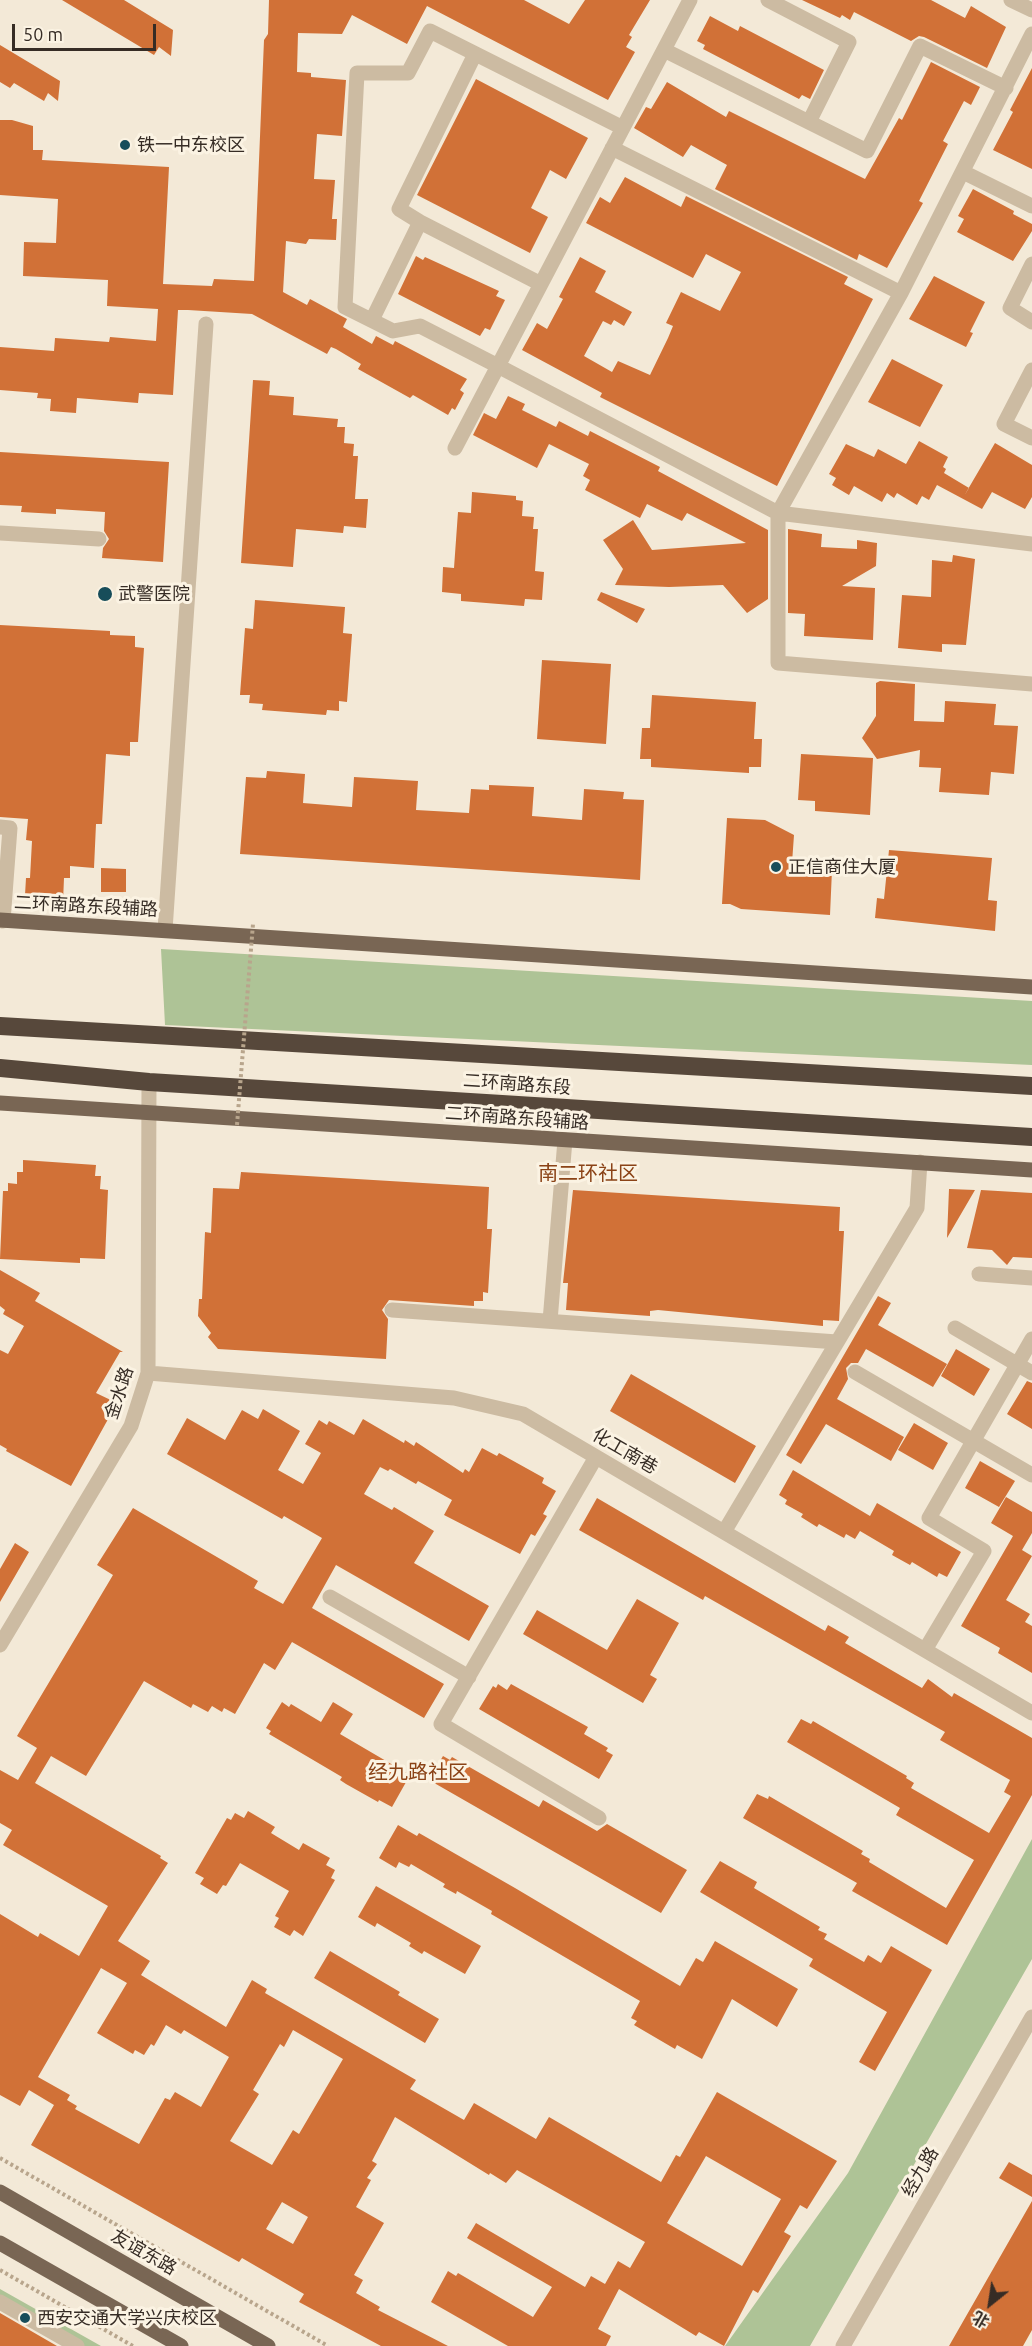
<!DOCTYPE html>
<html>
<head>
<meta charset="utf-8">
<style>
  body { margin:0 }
  #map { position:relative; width:1032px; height:2346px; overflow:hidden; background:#f3e9d7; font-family:Ubuntu,"Noto Sans SC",sans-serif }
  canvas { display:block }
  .north { position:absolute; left:960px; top:2274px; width:60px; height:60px; -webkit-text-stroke:4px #fbf3e3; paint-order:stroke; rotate:210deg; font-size:16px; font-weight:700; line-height:24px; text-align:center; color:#362c25 }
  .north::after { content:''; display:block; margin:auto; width:21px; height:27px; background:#362c25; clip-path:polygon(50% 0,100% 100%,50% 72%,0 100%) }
  .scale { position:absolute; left:12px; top:24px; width:144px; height:27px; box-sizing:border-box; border:3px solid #362c25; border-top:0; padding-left:8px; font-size:18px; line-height:21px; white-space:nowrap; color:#362c25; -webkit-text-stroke:4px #fbf3e3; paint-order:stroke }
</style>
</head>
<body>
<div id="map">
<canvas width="1032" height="2346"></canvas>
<div class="north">北</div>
<div class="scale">50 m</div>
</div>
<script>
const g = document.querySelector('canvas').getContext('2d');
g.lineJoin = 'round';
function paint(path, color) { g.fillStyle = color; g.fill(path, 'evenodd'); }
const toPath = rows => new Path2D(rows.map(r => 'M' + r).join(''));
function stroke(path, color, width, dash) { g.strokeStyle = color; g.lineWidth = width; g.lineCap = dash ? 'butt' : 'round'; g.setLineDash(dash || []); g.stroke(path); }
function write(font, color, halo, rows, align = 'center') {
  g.font = font + ' Ubuntu,"Noto Sans SC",sans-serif'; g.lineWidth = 6; g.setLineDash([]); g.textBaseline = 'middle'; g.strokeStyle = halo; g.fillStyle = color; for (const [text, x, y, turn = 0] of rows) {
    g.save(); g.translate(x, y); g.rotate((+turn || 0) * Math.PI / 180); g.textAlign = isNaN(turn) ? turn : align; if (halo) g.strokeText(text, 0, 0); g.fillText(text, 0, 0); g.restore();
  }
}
paint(toPath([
  [161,949,1032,1001,1032,1065,165,1025],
  [1032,1839,1032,1959,810,2346,725,2346,848,2173],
  [0,2289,101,2346,77,2346,0,2302]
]), '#aec396');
paint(toPath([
  [62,0,124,0,173,30,171,56,159,47,154,55],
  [269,0,524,0,569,24,585,0,650,0,629,35,632,37,626,47,635,52,608,100,427,6,407,44,352,15,342,34,298,33,297,72,311,73,311,77,346,80,342,136,317,134,314,179,335,180,332,219,337,219,336,240,309,239,306,244,286,241,283,292,307,305,310,299,347,319,343,327,372,344,376,336,393,345,395,341,467,379,460,390,464,393,455,410,452,408,448,415,413,395,410,398,358,369,361,364,336,349,331,347,327,354,252,314,188,310,178,310,173,395,139,393,138,403,77,398,76,413,50,411,51,399,37,398,38,393,0,390,0,347,54,351,55,338,109,342,110,337,156,341,158,309,107,306,108,280,23,276,24,242,56,243,58,199,0,195,0,120,12,120,33,126,33,150,43,150,42,160,169,167,163,284,212,286,214,279,254,281,264,40,268,34],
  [802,0,931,0,965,18,971,6,1006,27,987,68,924,37,919,36,911,41,854,12,850,20,842,15,840,18],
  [710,16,738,31,740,26,824,70,810,99,802,95,799,99,703,49,705,45,697,41],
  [0,45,60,81,58,101,48,93,44,101,14,83,10,88,0,82],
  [931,62,980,87,971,105,964,101,943,141,948,144,919,201,923,203,887,268,859,254,857,260,715,189,727,165,691,145,683,157,634,128,646,107,651,109,667,82,726,117,729,111,865,179,899,118,902,120],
  [1032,68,1032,169,993,150,1013,112,1010,110],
  [476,79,588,138,566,179,550,170,531,208,548,217,530,253,417,195],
  [625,177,681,207,686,196,848,277,844,284,873,299,777,486,600,397,602,393,522,350,537,323,547,329,563,299,559,297,580,257,606,271,595,292,632,312,624,326,614,320,611,325,603,321,584,356,612,372,618,361,650,375,668,338,673,326,666,323,681,292,720,311,741,272,706,254,693,278,586,223,600,197,610,203],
  [973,189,1014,211,1013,214,1032,224,1032,231,1013,261,957,232,964,219,958,216],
  [416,256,423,260,425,257,499,291,496,296,505,300,490,330,485,328,480,336,398,294],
  [934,276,985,302,970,332,973,333,966,347,909,319],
  [892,359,943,385,920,427,868,402],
  [253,380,270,381,269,395,294,397,293,415,338,419,337,427,345,427,344,443,354,444,353,456,358,456,355,499,368,499,366,528,344,526,343,533,296,529,293,567,241,563],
  [508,396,525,404,522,410,556,427,559,421,588,436,590,431,660,467,658,471,768,530,768,599,747,613,723,585,669,587,615,585,623,569,603,540,633,520,652,550,746,543,687,513,682,521,647,504,640,518,585,490,590,480,583,476,589,464,549,444,537,468,473,435,484,413,496,419],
  [919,441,948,457,943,467,946,469,944,473,969,488,964,496,995,443,1032,465,1032,497,1025,509,992,492,982,509,937,485,929,500,922,496,917,505,897,493,894,498,887,493,882,502,854,486,849,495,832,485,836,478,829,474,846,444,874,457,878,449,906,464],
  [0,452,169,462,163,562,102,558,103,548,109,539,104,531,105,512,56,509,56,514,21,512,22,506,0,505],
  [472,492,516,496,516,500,523,501,522,516,534,517,533,529,538,529,535,571,544,572,542,600,525,599,524,606,461,601,461,594,442,592,443,567,454,568,458,512,471,513],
  [788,529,822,534,821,547,857,549,857,540,877,543,876,566,842,586,875,588,873,640,804,636,805,614,788,613],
  [953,555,975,559,966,645,942,644,942,652,898,648,902,595,931,597,932,560,952,562],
  [601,592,645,609,637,623,597,600],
  [255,600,345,607,343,633,352,634,347,702,339,701,339,711,327,710,326,715,262,710,263,704,249,703,250,695,240,695,245,628,253,629],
  [0,625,110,631,110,635,135,636,135,647,144,648,138,742,130,742,130,756,106,754,102,824,96,824,94,868,70,866,70,878,64,878,63,902,34,900,34,896,25,895,26,878,30,878,32,841,26,840,28,819,0,817],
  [542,660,611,664,606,744,537,739],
  [880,681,915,684,914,721,944,722,945,701,996,704,994,725,1018,726,1014,774,991,772,989,795,939,792,941,768,919,767,920,750,877,759,862,738,876,716,876,683],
  [652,695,756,702,754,739,762,739,761,767,749,767,749,773,651,767,651,759,640,759,642,728,650,728],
  [801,754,873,758,870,815,815,811,815,801,798,800],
  [267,771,305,774,303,803,352,807,354,777,418,781,416,810,469,813,471,789,489,790,489,785,534,787,532,816,582,820,584,789,624,792,623,799,644,800,640,880,240,854,246,777,266,778],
  [727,818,765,820,794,835,792,863,822,864,832,870,830,915,741,909,730,904,722,904],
  [889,850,992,858,988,900,997,901,995,931,875,918,877,898,884,899],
  [101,868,126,869,126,892,101,892],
  [23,1160,96,1165,95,1176,101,1176,100,1189,108,1190,105,1259,80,1258,80,1263,0,1259,3,1191,8,1191,8,1183,17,1184,17,1172,23,1172],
  [241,1172,489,1187,487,1229,492,1229,488,1293,483,1292,483,1301,474,1301,474,1306,389,1300,382,1310,388,1319,386,1359,218,1349,208,1337,211,1333,198,1316,199,1299,202,1299,205,1232,211,1233,213,1188,239,1189],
  [949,1189,975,1190,947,1238],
  [573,1190,840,1207,839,1231,844,1231,839,1321,823,1320,823,1326,658,1310,650,1311,650,1316,566,1310,568,1283,563,1283],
  [981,1190,1032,1193,1032,1258,1013,1257,1007,1265,992,1250,967,1248],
  [0,1270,40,1293,35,1301,123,1352,120,1352,96,1393,117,1403,71,1486,6,1451,7,1449,0,1445,0,1350,8,1354,24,1326,3,1314,5,1310,0,1306],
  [878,1296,891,1303,878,1325,947,1364,933,1387,866,1349,858,1363,851,1363,846,1368,848,1379,837,1399,904,1437,891,1461,826,1424,801,1464,786,1455],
  [956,1349,990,1369,974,1396,941,1376],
  [631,1374,756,1446,735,1483,610,1411],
  [1027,1381,1032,1383,1032,1429,1007,1414],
  [263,1409,300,1431,278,1470,303,1484,321,1453,305,1444,319,1420,327,1425,329,1421,354,1435,363,1419,404,1443,405,1440,414,1446,416,1442,463,1473,465,1469,469,1472,482,1448,497,1456,499,1453,544,1478,542,1483,556,1491,543,1514,547,1516,535,1536,531,1534,520,1554,444,1515,452,1500,418,1481,416,1484,390,1469,388,1471,380,1467,364,1494,392,1510,394,1507,434,1531,414,1563,489,1606,469,1641,336,1565,312,1608,444,1684,424,1718,292,1642,275,1670,264,1663,235,1714,224,1708,222,1712,212,1706,208,1712,193,1704,191,1708,144,1681,86,1776,51,1756,35,1783,161,1856,160,1858,168,1863,118,1941,150,1961,141,1975,226,2027,252,1980,267,1989,265,1993,416,2080,410,2089,464,2120,474,2103,536,2139,549,2117,661,2182,676,2155,680,2157,717,2092,837,2161,807,2209,800,2205,784,2232,791,2236,758,2293,753,2290,724,2346,699,2332,696,2336,619,2289,598,2329,611,2336,606,2346,508,2346,431,2302,448,2271,456,2276,458,2273,533,2317,552,2287,467,2238,476,2223,585,2287,591,2276,605,2284,618,2261,630,2268,645,2242,517,2170,506,2183,490,2173,489,2175,395,2117,372,2161,377,2164,367,2178,371,2180,356,2207,384,2223,354,2275,363,2280,356,2293,380,2307,378,2310,448,2346,381,2346,299,2302,304,2294,242,2258,239,2262,31,2145,54,2105,29,2090,20,2106,0,2095,0,1914,38,1937,40,1933,79,1956,108,1906,3,1845,12,1830,0,1823,0,1770,18,1780,37,1748,17,1736,113,1575,97,1565,133,1508,258,1581,254,1588,283,1604,322,1538,284,1516,282,1519,167,1454,187,1418,225,1440,242,1410,258,1419],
  [101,1968,127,1983,97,2033,133,2054,135,2050,144,2055,151,2044,154,2046,166,2025,181,2034,184,2030,229,2057,201,2107,175,2092,170,2100,165,2098,139,2144,75,2109,77,2106,67,2100,70,2095,38,2077],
  [293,2030,343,2059,299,2134,293,2130,272,2165,230,2141,259,2094,253,2090,280,2044,284,2047],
  [706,2156,781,2199,742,2266,667,2223],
  [282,2202,308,2217,293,2244,266,2229],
  [914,1423,948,1443,933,1470,898,1450],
  [980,1461,1015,1481,999,1507,965,1488],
  [793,1470,870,1516,877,1503,961,1552,947,1577,939,1573,937,1577,912,1562,910,1565,892,1555,894,1551,860,1531,855,1539,846,1534,844,1538,819,1524,817,1527,801,1517,803,1514,785,1504,787,1500,779,1495],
  [1006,1497,1032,1512,1032,1533,1022,1550,1032,1556,1006,1600,1030,1614,1025,1622,1032,1626,1032,1673,998,1653,1000,1648,961,1626,1013,1536,991,1523],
  [597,1498,825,1631,828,1625,849,1637,845,1643,922,1688,928,1679,952,1697,954,1693,1032,1738,1032,1795,947,1945,852,1891,857,1883,743,1818,757,1794,768,1799,769,1796,863,1851,861,1854,870,1859,869,1862,946,1908,974,1860,896,1815,900,1808,787,1742,801,1719,811,1724,813,1721,907,1776,906,1778,914,1783,911,1788,989,1833,1011,1796,1004,1792,1010,1780,940,1740,945,1732,705,1596,703,1600,579,1530],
  [15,1543,29,1552,0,1602,0,1569],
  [637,1599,679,1623,650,1675,657,1679,643,1703,523,1634,537,1610,607,1650],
  [498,1684,507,1690,511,1684,588,1727,584,1734,608,1748,606,1751,613,1755,599,1779,479,1709,493,1686,496,1688],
  [282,1702,289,1707,291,1704,321,1722,333,1702,353,1714,340,1734,410,1775,392,1807,379,1800,378,1802,346,1784,340,1780,342,1777,269,1734,271,1731,266,1728],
  [443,1756,450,1760,452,1757,539,1807,543,1800,597,1831,607,1824,687,1870,661,1913,429,1780],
  [248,1811,275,1827,271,1833,299,1850,303,1843,330,1858,326,1865,335,1870,331,1878,335,1880,303,1936,294,1930,290,1936,274,1927,279,1918,275,1916,289,1891,240,1863,226,1886,223,1885,217,1894,200,1884,204,1878,195,1873,227,1818,231,1820,235,1813,244,1818],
  [398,1825,417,1836,419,1833,515,1888,680,1986,696,1958,703,1962,715,1941,798,1989,777,2027,732,1999,702,2059,677,2045,675,2049,634,2025,637,2021,631,2018,640,2001,491,1914,492,1911,457,1891,456,1894,443,1887,445,1884,411,1864,409,1867,399,1862,396,1868,379,1858],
  [720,1861,757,1882,754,1888,820,1927,818,1930,827,1934,824,1939,864,1962,868,1955,881,1963,891,1946,932,1970,875,2071,859,2062,887,2012,809,1966,813,1959,700,1892],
  [376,1886,481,1946,465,1974,424,1951,422,1954,409,1946,411,1943,377,1923,375,1927,358,1917],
  [330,1951,400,1992,398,1995,439,2019,425,2043,314,1978],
  [1009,2162,1032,2175,1032,2197,999,2178],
  [1032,2201,1032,2330,1023,2346,949,2346],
  [0,2313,57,2346,0,2346]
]), '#d17137');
stroke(toPath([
  [0,2158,328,2346],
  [0,2270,133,2346]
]), '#b8a58c', 4, [3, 3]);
stroke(toPath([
  [690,0,498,366,778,513,1032,544],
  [768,0,849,42,809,122],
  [1011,0,1032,10],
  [1032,34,901,293,778,513,778,663,1032,684],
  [664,50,867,151,920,46,1006,88],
  [475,54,399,209,420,222,541,284],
  [612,148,901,293],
  [963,172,1032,206],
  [1032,264,1010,308,1032,322],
  [372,320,420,222],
  [1032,370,1004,424,1032,438],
  [455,448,498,366,420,326,393,331,345,307,357,73,408,73,430,31,623,128],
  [0,533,99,539],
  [0,827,10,828,3,921],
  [165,930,206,324],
  [979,1274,1032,1278],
  [392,1310,837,1342],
  [550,1321,565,1140],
  [955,1328,1032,1373],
  [855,1372,1032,1475],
  [148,1373,454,1398,523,1414,1032,1713],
  [596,1457,441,1724,599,1818],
  [724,1532,917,1208,920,1162],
  [330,1597,469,1677],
  [0,1645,131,1426,148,1373,149,1082],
  [925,1650,984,1551,929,1518,1032,1339],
  [0,2302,77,2346],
  [843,2346,1032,2017]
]), '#ccbba2', 15);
stroke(toPath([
  [0,920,1032,987],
  [0,1103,1032,1170],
  [0,2192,268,2346],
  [0,2243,181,2346]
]), '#796654', 15);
stroke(toPath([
  [0,1026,1032,1086],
  [0,1068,149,1082,1032,1137]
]), '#57483b', 18);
stroke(toPath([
  [237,1125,253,924]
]), '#b8a58c', 4, [3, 3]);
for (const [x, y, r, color] of [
  [125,145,6,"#174d5a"],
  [105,594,8,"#174d5a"],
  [776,867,6,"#174d5a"],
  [25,2318,6,"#174d5a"]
]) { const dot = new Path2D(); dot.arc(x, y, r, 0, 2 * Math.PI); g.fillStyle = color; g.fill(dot); stroke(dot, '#fbf3e3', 2); }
write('18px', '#362c25', '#fbf3e3', [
  ["铁一中东校区",137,145],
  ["武警医院",118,594],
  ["正信商住大厦",788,867],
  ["西安交通大学兴庆校区",37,2318]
], 'left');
write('18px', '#362c25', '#fbf3e3', [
  ["二环南路东段辅路",86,906,3],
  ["二环南路东段",517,1084,4],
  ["二环南路东段辅路",517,1118,4],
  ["金水路",119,1393,-72],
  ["化工南巷",625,1451,30],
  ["经九路",920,2172,-60],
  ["友谊东路",144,2252,30]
]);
write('20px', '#8b4317', '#fbf3e3', [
  ["南二环社区",588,1173],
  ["经九路社区",418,1772]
]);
</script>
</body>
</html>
